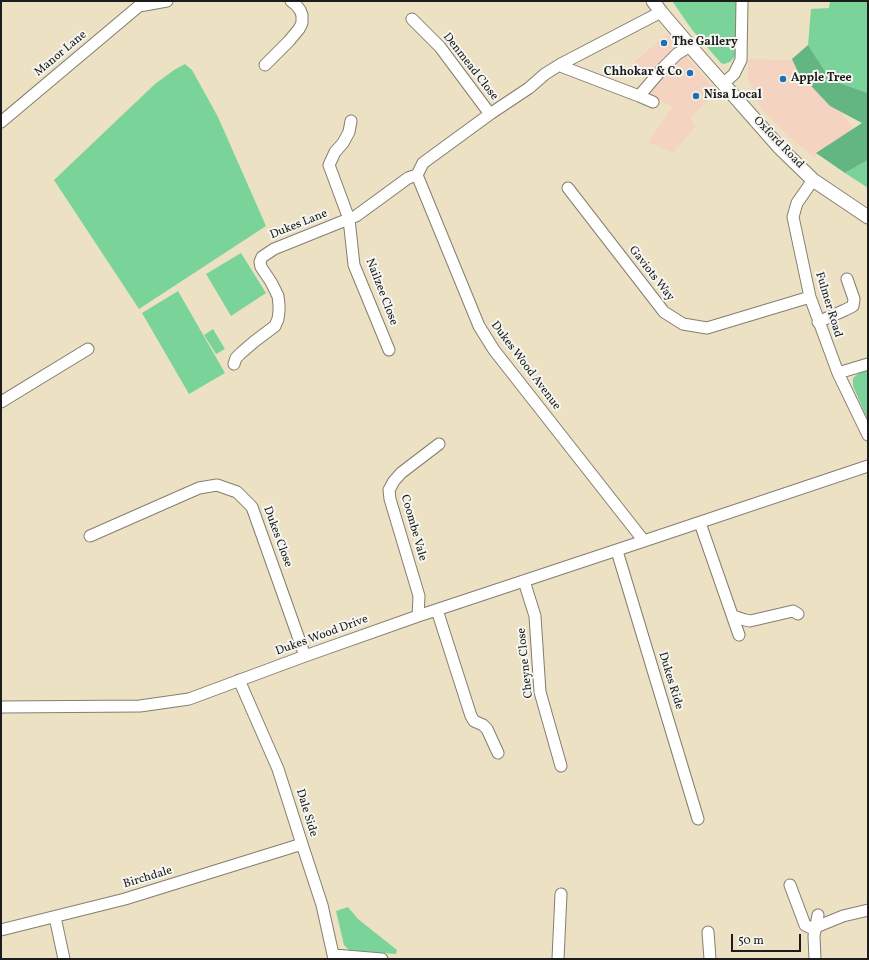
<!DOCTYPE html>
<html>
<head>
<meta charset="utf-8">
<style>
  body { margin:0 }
  #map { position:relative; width:869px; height:960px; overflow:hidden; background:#ede1c3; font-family:Vollkorn,serif }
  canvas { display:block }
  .frame { position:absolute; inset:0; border:2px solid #1c1c1c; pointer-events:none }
  .scale { position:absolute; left:731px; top:934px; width:70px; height:18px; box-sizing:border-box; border:2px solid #1c1c1c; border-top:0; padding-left:5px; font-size:12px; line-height:14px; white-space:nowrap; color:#1c1c1c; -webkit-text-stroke:3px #f6f6f2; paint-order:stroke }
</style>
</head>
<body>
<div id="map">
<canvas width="869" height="960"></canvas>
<div class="frame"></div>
<div class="scale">50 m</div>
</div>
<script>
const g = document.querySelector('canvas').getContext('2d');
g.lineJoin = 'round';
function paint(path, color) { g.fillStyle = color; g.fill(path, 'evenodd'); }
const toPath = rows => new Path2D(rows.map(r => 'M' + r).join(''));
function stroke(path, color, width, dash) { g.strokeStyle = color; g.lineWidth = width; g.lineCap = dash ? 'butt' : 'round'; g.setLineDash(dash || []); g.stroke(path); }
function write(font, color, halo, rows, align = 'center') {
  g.font = font + ' Vollkorn,serif'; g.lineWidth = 4; g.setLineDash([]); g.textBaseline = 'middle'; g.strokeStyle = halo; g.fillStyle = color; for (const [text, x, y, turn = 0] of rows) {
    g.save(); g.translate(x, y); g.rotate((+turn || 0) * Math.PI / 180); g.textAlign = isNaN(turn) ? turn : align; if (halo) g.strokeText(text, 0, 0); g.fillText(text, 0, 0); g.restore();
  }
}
paint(toPath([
  [668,33,716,91,690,119,696,126,673,153,648,142,673,106,665,103,640,91,654,76,634,62],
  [748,59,800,60,807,65,855,131,816,155,815,158,786,134,765,113,758,103,748,78]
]), '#f4d3c1');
paint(toPath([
  [672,1,738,1,737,54,730,62,724,64,721,63,693,31],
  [830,1,868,1,868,93,831,80,808,45,811,9,829,8],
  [185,64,192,70,218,117,266,226,139,309,54,180,155,84,174,70],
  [868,160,868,188,845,173],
  [241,253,266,293,231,316,206,274],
  [178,291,225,373,189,394,142,313],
  [213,329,225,349,216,354,204,335],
  [868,370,868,421,853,386,853,378,859,373],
  [348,907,358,919,397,950,396,954,349,950,344,945,336,911]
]), '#7ad49a');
paint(toPath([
  [808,45,831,80,868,93,868,160,845,173,816,153,862,123,830,106,798,72,792,59]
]), '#63b682');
const minor = toPath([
  [139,6,167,1],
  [661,12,561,64,545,74,529,88,490,114,423,163,417,175,479,326,494,350,644,541,868,466],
  [412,19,440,47,490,114],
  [561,64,563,67,639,96,664,67,677,54,690,46],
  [265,65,289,41,299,29,302,23,302,15,300,10,296,5,291,1],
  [723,84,734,74,741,60,742,1],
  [639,96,653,102],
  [351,121,349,132,343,143,335,152,329,165,349,219,354,265,389,350],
  [1,122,139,6,143,1],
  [813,180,797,203,793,217,810,297,838,373,868,435],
  [568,188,664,312,683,324,707,328,810,297],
  [818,322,845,310,853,306,854,299,847,279],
  [234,364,236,358,241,353,255,341,275,326,278,319,279,311,279,305,278,296,271,282,261,267,260,262,262,257,274,249,356,216,408,178,417,175],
  [838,373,868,364],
  [1,402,88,349],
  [700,523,739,635],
  [90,536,199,488,217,485,237,492,252,507,305,656],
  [617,551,698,819],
  [524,581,535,616,540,692,561,766],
  [437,610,471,716,474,721,483,725,487,729,498,753],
  [418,616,419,596,390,499,389,490,394,481,401,473,439,444],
  [733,616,745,620,750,621,793,611,798,614],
  [239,680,278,769,302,844,322,905,334,959],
  [1,707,140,706,189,699,305,656,418,616,644,541],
  [790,885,805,925,815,930],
  [55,917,64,959],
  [816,927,843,916,868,910],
  [1,930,125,899,302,844],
  [708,932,710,959],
  [334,955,382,959],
  [558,959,561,894],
  [815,959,814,936,818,915]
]);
const major = toPath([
  [653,1,661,12,690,46,779,147,813,180,868,217]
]);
stroke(minor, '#847e70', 13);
stroke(major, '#847e70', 15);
stroke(minor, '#fff', 11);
stroke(major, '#fff', 13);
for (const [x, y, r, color] of [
  [664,43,4,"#1f6fb2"],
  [690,73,4,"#1f6fb2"],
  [783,79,4,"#1f6fb2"],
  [696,96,4,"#1f6fb2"]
]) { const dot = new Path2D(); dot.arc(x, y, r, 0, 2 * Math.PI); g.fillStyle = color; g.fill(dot); stroke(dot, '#f6f6f2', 1.5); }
write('bold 12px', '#1c1c1c', '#f6f6f2', [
  ["The Gallery",672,43],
  ["Chhokar & Co",682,73,"right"],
  ["Apple Tree",791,79],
  ["Nisa Local",704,96]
], 'left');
write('12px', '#1c1c1c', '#f6f6f2', [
  ["Manor Lane",61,54,-40],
  ["Denmead Close",470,67,52],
  ["Oxford Road",778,143,46],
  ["Dukes Lane",299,225,-22],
  ["Gaviots Way",651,274,52],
  ["Nailzee Close",381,292,69],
  ["Fulmer Road",828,305,73],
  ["Dukes Wood Avenue",525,366,53],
  ["Coombe Vale",413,528,74],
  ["Dukes Close",277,537,70],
  ["Dukes Wood Drive",322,636,-20],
  ["Cheyne Close",526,663,-96],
  ["Dukes Ride",670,681,73],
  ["Dale Side",306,813,73],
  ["Birchdale",148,878,-17]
]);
</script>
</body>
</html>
